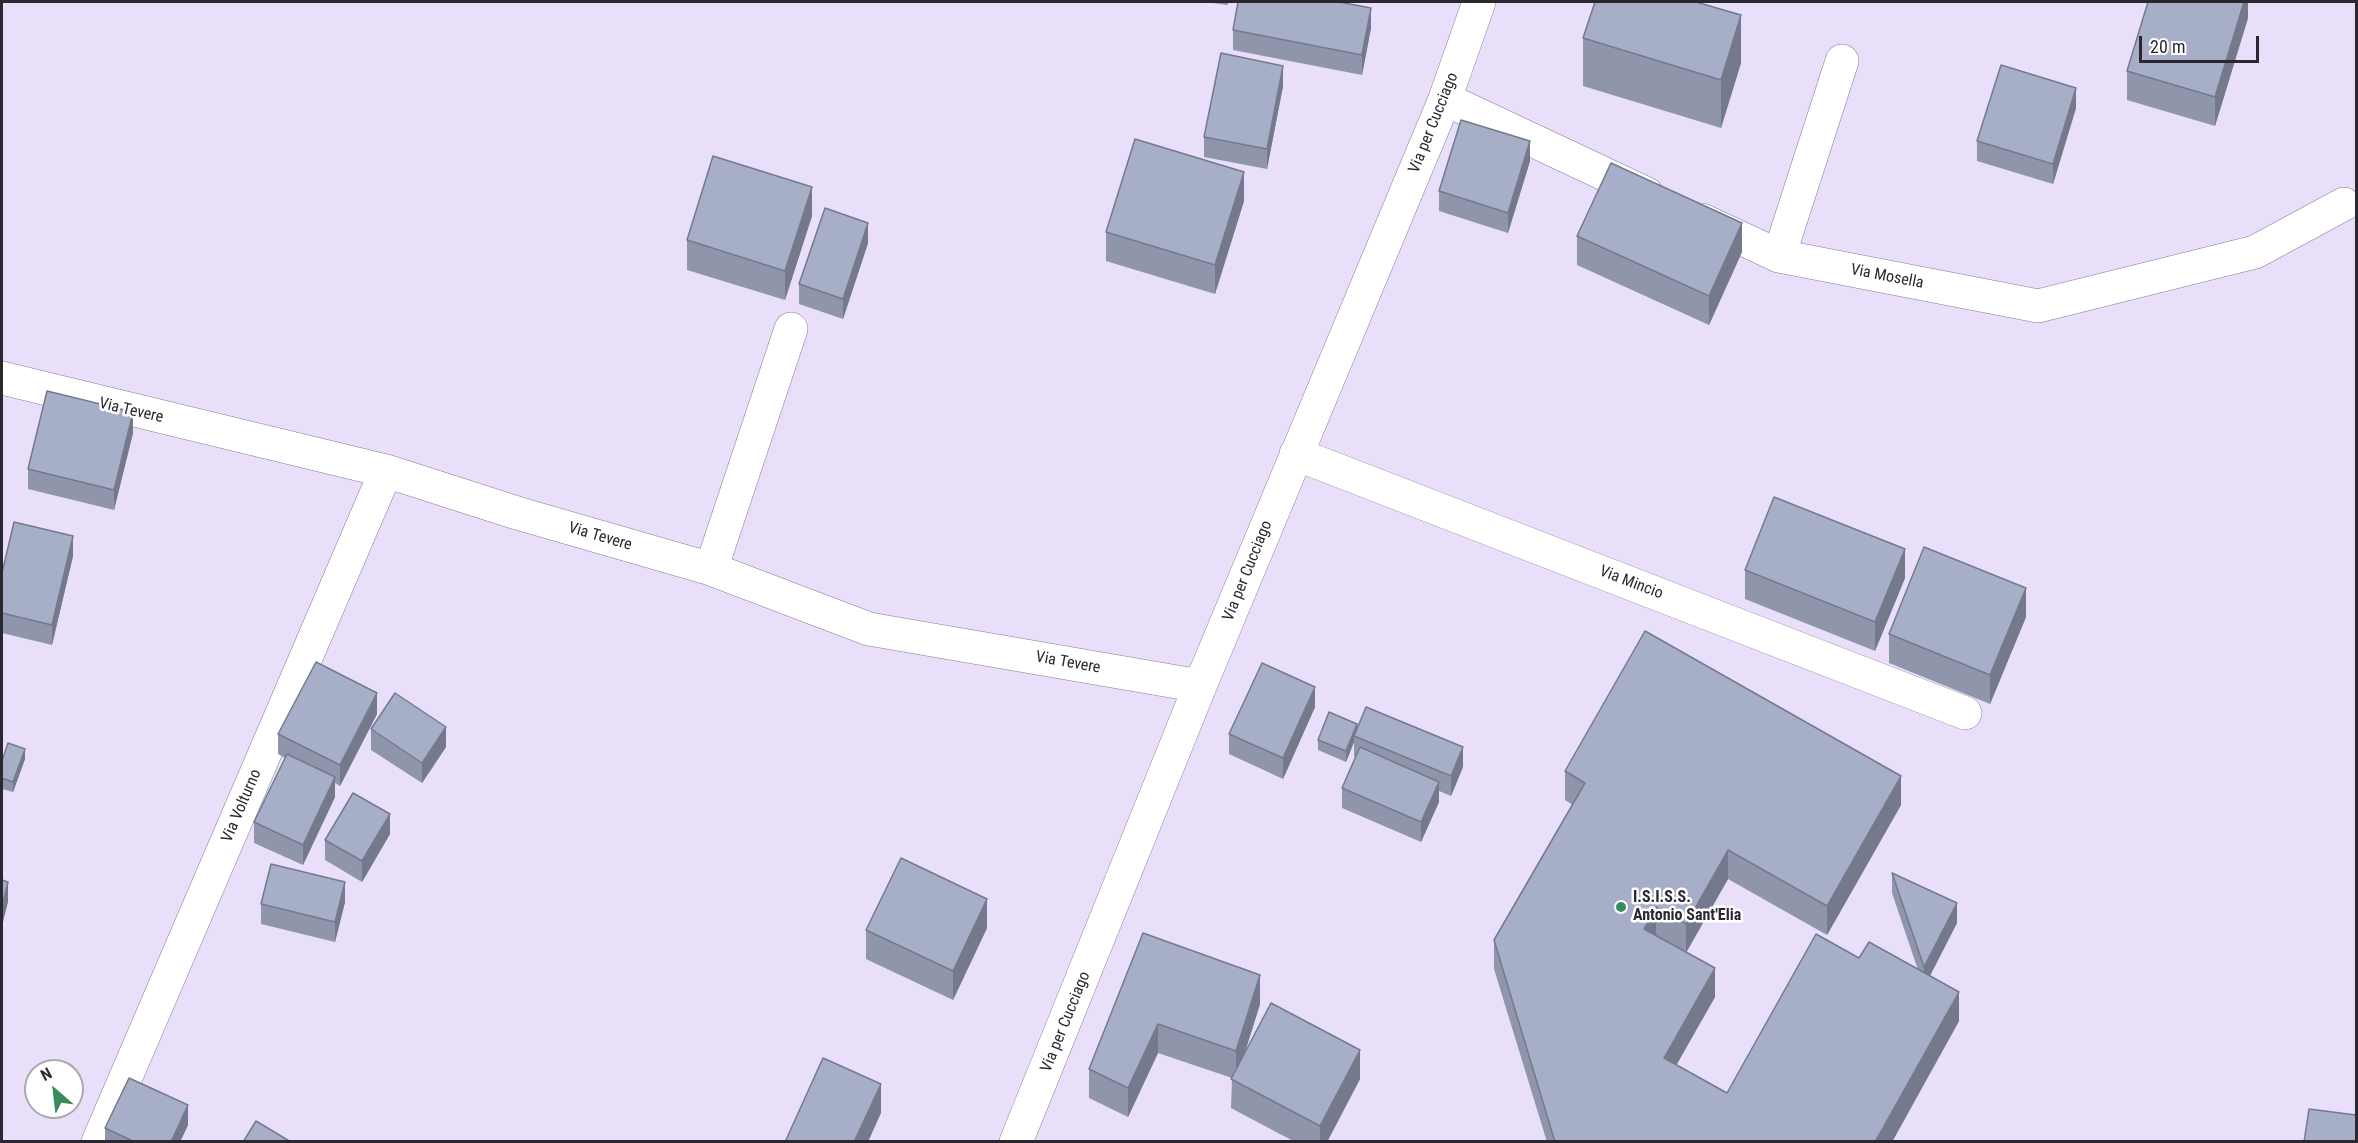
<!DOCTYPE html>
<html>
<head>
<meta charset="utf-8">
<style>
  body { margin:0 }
  #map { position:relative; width:2358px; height:1143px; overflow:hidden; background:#e9dffb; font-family:"Roboto Condensed",sans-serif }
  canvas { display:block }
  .frame { position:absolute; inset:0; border:3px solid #2b2731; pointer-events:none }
  .north { position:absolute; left:24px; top:1059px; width:60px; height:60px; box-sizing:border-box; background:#fff; border:2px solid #aaa9ad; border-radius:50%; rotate:332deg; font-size:16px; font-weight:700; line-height:24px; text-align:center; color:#2b2731 }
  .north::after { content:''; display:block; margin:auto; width:21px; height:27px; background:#398b5d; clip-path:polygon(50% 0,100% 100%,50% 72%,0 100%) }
  .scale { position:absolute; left:2139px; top:36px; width:120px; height:27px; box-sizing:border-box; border:3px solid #2b2731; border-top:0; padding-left:8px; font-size:18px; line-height:21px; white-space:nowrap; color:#2b2731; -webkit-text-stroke:4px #fff; paint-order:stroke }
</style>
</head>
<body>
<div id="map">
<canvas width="2358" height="1143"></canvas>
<div class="frame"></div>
<div class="north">N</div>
<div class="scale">20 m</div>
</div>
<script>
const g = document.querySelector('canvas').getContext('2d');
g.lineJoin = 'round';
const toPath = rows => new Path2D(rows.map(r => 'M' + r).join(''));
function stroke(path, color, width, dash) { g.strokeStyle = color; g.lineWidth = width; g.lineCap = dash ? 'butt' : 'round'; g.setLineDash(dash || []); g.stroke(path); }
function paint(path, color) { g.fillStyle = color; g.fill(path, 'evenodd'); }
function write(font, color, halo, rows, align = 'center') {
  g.font = font + ' "Roboto Condensed",sans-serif'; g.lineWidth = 5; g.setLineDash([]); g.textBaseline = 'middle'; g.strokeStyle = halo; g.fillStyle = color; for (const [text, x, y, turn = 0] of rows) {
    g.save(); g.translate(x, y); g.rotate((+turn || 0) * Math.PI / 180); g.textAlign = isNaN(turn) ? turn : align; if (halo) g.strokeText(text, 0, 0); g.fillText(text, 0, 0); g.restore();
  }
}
const street = toPath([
  [1445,99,1647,194],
  [1702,220,1779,256,2038,306,2255,252,2344,204],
  [1779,256,1842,61],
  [2,378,386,471,517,513,711,569,869,629,1200,686],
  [1296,454,1965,713],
  [711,569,791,329],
  [98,1142,386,471],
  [1016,1142,1200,686,1445,99,1479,2]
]);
stroke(street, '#857c95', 34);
stroke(street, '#fff', 33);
paint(toPath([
  [1204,2,1228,2,1228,5],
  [2248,2,2248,18,2215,126,2127,100,2127,71],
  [1371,28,1362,75,1233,50,1233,30],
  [1583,38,1741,63,1721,128,1583,86],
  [1283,86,1267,169,1204,157,1204,137],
  [2076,108,2053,184,1977,161,1977,141],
  [1530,161,1508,233,1439,211,1439,191],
  [1244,201,1215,294,1106,261,1106,232],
  [812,216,785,300,687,270,687,240],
  [1577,236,1742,252,1709,325,1577,265],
  [868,243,843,319,799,304,799,284],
  [133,433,114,510,28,489,28,469],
  [73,556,52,645,2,633,2,573],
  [1745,570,1905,578,1875,651,1745,599],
  [2026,617,1990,704,1889,663,1889,634],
  [1315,707,1283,779,1229,754,1229,734],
  [377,714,340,786,335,783,335,797,303,865,254,843,254,822,285,758,278,754,278,734],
  [371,729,446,747,422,783,371,750],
  [1357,729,1463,767,1451,796,1439,791,1439,802,1421,842,1342,808,1342,788,1355,757,1354,756,1354,742,1346,762,1318,750,1318,740],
  [25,759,13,792,2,789,2,761],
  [1565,771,1901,805,1827,935,1728,879,1686,952,1715,997,1676,1065,1727,1093,1859,958,1918,970,1892,893,1892,873,1957,923,1930,976,1959,1021,1892,1142,1547,1142,1494,969,1494,940,1573,805,1565,800],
  [390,834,362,882,325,860,325,840],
  [345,902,335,942,261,924,261,904],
  [987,928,953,1000,866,959,866,930],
  [1143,933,1260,1004,1245,1053,1360,1079,1327,1142,1295,1142,1231,1108,1232,1078,1158,1053,1128,1117,1089,1098,1089,1069],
  [188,1125,180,1142,105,1142,105,1128]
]), '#8f96ac');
paint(toPath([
  [2244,2,2248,2,2248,18,2215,126,2215,97],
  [1371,8,1371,28,1362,75,1362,55],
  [1741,15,1741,63,1721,128,1721,80],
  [1283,66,1283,86,1267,169,1267,149],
  [2076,88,2076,108,2053,184,2053,164],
  [1530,141,1530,161,1508,233,1508,213],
  [1244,172,1244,201,1215,294,1215,265],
  [812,187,812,216,785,300,785,271],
  [868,223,868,243,843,319,843,299],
  [1742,223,1742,252,1709,325,1709,296],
  [133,412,133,433,114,510,114,490],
  [73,536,73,556,52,645,52,625],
  [1905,549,1905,578,1875,651,1875,622],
  [2026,588,2026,617,1990,704,1990,675],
  [1315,687,1315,707,1283,779,1283,758],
  [377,693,377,714,340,786,340,765],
  [1357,724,1357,735,1354,736,1354,742,1346,762,1346,751],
  [446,727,446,747,422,783,422,763],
  [1463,747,1463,767,1451,796,1451,776],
  [25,749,25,759,13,792,13,782],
  [1901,776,1901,805,1827,935,1827,906],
  [335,777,335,797,303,865,303,845],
  [1439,782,1439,802,1421,842,1421,822],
  [390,814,390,834,362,882,362,861],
  [1728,850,1728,879,1686,953,1686,924],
  [8,882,8,902,2,926,2,906],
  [345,882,345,902,335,942,335,922],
  [987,899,987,928,953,1000,953,971],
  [1957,903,1957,923,1924,987,1924,967],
  [1656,907,1656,936,1644,929],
  [1715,968,1715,997,1664,1087,1664,1058],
  [1260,975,1260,1004,1236,1080,1236,1051],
  [1959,992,1959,1021,1892,1142,1875,1142],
  [1158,1024,1158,1053,1128,1117,1128,1088],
  [1360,1050,1360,1079,1327,1142,1320,1142,1320,1126],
  [881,1084,881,1113,868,1142,854,1142],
  [188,1105,188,1125,180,1142,171,1142]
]), '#747a8c');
const building = toPath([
  [1238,2,1339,2,1371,8,1362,55,1233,30,1238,2],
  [1595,2,1696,2,1741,15,1721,80,1583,38,1595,2],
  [2148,2,2244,2,2215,97,2127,71,2148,2],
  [1221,53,1283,66,1267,149,1204,137,1221,53],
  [2001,65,2076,88,2053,164,1977,141,2001,65],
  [1461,120,1530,141,1508,213,1439,191,1461,120],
  [1135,139,1244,172,1215,265,1106,232,1135,139],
  [713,156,812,187,785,271,687,240,713,156],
  [1611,163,1742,223,1709,296,1577,236,1611,163],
  [825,208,868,223,843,299,799,284,825,208],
  [47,391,133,412,114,490,28,469,47,391],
  [1774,497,1905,549,1875,622,1745,570,1774,497],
  [14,522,73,536,52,625,2,613,2,573,14,522],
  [1924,547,2026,588,1990,675,1889,634,1924,547],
  [1645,631,1901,776,1827,906,1728,850,1686,924,1656,907,1644,929,1715,968,1664,1058,1727,1093,1816,934,1859,958,1869,942,1959,992,1875,1142,1555,1142,1494,940,1585,783,1565,771,1645,631],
  [316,662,377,693,340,765,278,734,316,662],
  [1262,663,1315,687,1283,758,1229,734,1262,663],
  [395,693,446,727,422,763,371,729,395,693],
  [1366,707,1463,747,1451,776,1354,736,1366,707],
  [1329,712,1357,724,1346,751,1318,740,1329,712],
  [8,743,25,749,13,782,2,778,2,761,8,743],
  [1360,747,1439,782,1421,822,1342,788,1360,747],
  [287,754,335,777,303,845,254,822,287,754],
  [353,793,390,814,362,861,325,840,353,793],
  [901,858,987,899,953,971,866,930,901,858],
  [271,864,345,882,335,922,261,904,271,864],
  [1892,873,1957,903,1924,967,1892,873],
  [2,880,8,882,2,906,2,880],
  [1143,933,1260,975,1236,1051,1158,1024,1128,1088,1089,1069,1143,933],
  [1271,1003,1360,1050,1320,1126,1231,1079,1271,1003],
  [823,1058,881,1084,854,1142,785,1142,823,1058],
  [129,1078,188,1105,171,1142,135,1142,105,1128,129,1078],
  [2309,1109,2356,1115,2356,1142,2304,1142,2309,1109],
  [256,1121,291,1142,243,1142,256,1121]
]);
paint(building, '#a6aec8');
stroke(building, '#747a8c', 1.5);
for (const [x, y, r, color] of [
  [1621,907,6,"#398b5d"]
]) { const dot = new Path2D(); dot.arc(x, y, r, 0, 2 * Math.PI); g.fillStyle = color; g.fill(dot); stroke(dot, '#fff', 2); }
write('16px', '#2b2731', '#fff', [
  ["Via per Cucciago",1434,123,-68],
  ["Via Mosella",1887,277,11],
  ["Via Tevere",131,411,13],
  ["Via Tevere",600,537,16],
  ["Via per Cucciago",1248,571,-68],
  ["Via Mincio",1631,583,21],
  ["Via Tevere",1068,663,10],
  ["Via Volturno",242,806,-67],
  ["Via per Cucciago",1066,1022,-68]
]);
write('bold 16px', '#2b2731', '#fff', [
  ["I.S.I.S.S.",1633,898],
  ["Antonio Sant'Elia",1633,916]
], 'left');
</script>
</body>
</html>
